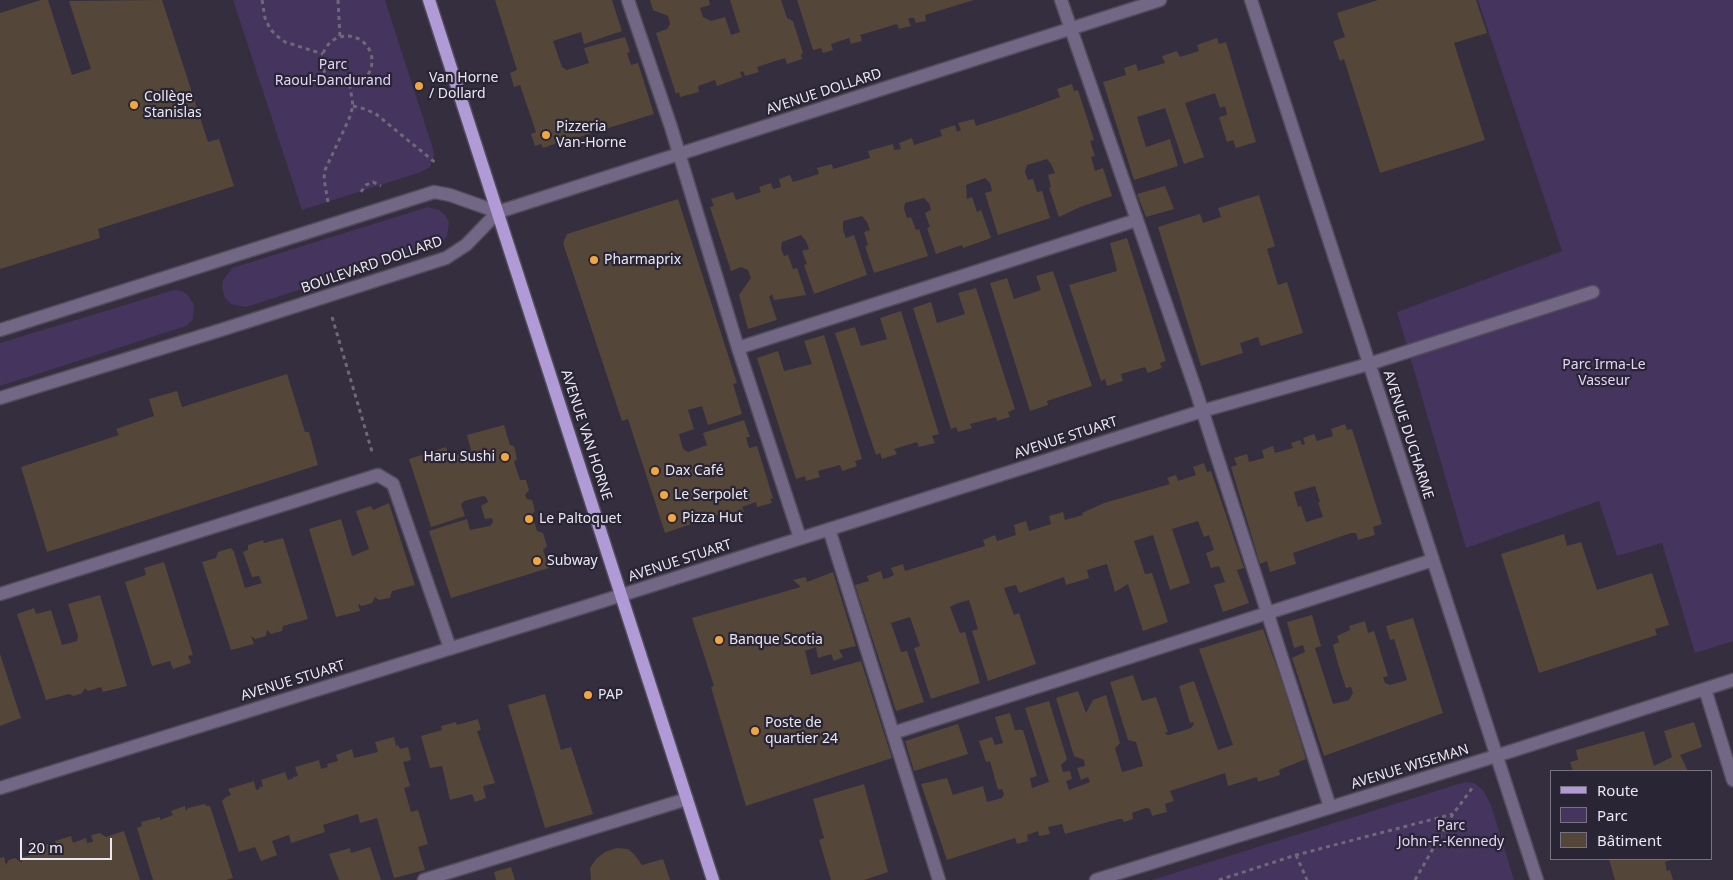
<!DOCTYPE html>
<html>
<head>
<meta charset="utf-8">
<style>
  body { margin:0 }
  #map { position:relative; width:1733px; height:880px; overflow:hidden; background:#342e3e; font-family:"Noto Sans",sans-serif }
  canvas { display:block }
  .legend { position:absolute; left:1550px; top:770px; width:162px; height:90px; box-sizing:border-box; background:#2a2534; border:1px solid #777380; margin:0; padding:6px 9px; list-style:none; font-size:15px; color:#eae7f1 }
  .legend li { display:flex; align-items:center; gap:10px; height:25px }
  .legend b { width:25px; border:1px solid #777380 }
  .scale { position:absolute; left:20px; top:838px; width:92px; height:22px; box-sizing:border-box; border:2px solid #eae7f1; border-top:0; padding-left:6px; font-size:15px; line-height:18px; white-space:nowrap; color:#eae7f1; -webkit-text-stroke:4px #2a2534; paint-order:stroke }
</style>
</head>
<body>
<div id="map">
<canvas width="1733" height="880"></canvas>
<ul class="legend">
<li><b style="height:6px;background:#b19bd6"></b>Route</li>
<li><b style="height:14px;background:#45345e"></b>Parc</li>
<li><b style="height:14px;background:#544739"></b>Bâtiment</li>
</ul>
<div class="scale">20 m</div>
</div>
<script>
const g = document.querySelector('canvas').getContext('2d');
g.lineJoin = 'round';
function paint(path, color) { g.fillStyle = color; g.fill(path, 'evenodd'); }
const toPath = rows => new Path2D(rows.map(r => 'M' + r).join(''));
function stroke(path, color, width, dash) { g.strokeStyle = color; g.lineWidth = width; g.lineCap = dash ? 'butt' : 'round'; g.setLineDash(dash || []); g.stroke(path); }
function write(font, color, halo, rows, align = 'center') {
  g.font = font + ' "Noto Sans",sans-serif'; g.lineWidth = 4.5; g.setLineDash([]); g.textBaseline = 'middle'; g.strokeStyle = halo; g.fillStyle = color; for (const [text, x, y, turn = 0] of rows) {
    g.save(); g.translate(x, y); g.rotate((+turn || 0) * Math.PI / 180); g.textAlign = isNaN(turn) ? turn : align; if (halo) g.strokeText(text, 0, 0); g.fillText(text, 0, 0); g.restore();
  }
}
paint(toPath([
  [233,0,385,0,433,149,434,156,430,167,421,172,302,210],
  [1478,0,1733,0,1733,641,1695,653,1662,543,1617,556,1599,501,1466,548,1397,312,1562,251],
  [428,207,439,210,445,215,449,222,447,236,441,244,246,307,231,304,225,298,222,288,223,280,232,268],
  [174,290,181,291,187,294,194,304,193,319,186,326,0,386,0,343],
  [1465,782,1474,783,1483,790,1491,805,1514,880,1152,880]
]), '#45345e');
paint(toPath([
  [41,0,48,0,72,75,91,69,69,1,162,0,208,142,219,139,234,186,98,229,100,238,0,269,0,13],
  [495,0,612,0,622,31,584,44,581,32,553,41,562,67,567,70,589,63,584,48,625,37,630,52,627,53,631,65,638,63,654,114,576,138,577,142,565,146,563,141,543,148,541,144,535,146,531,134,536,132,520,85,514,87,510,73,517,70],
  [650,0,709,0,710,5,700,8,703,17,711,21,725,17,731,35,740,32,730,0,781,0,787,18,793,21,803,53,801,54,802,59,787,64,785,58,757,67,759,72,745,76,743,71,740,72,742,77,717,86,715,80,698,86,699,92,680,97,679,92,676,94,656,33,667,29,670,24,668,16,653,10],
  [797,0,974,0,925,15,926,21,916,23,914,18,910,18,908,19,911,26,899,29,897,24,860,35,862,41,851,44,849,38,831,44,833,50,823,53,821,48,813,50],
  [1378,0,1476,0,1487,33,1454,43,1485,140,1380,173,1344,59,1340,61,1333,41,1345,37,1337,13],
  [1217,38,1219,44,1226,42,1256,142,1236,148,1233,140,1227,142,1219,117,1227,115,1225,106,1220,108,1215,93,1185,103,1204,157,1184,164,1165,108,1137,117,1146,147,1170,139,1178,166,1134,180,1103,82,1126,75,1124,68,1136,64,1138,71,1165,63,1162,56,1177,51,1180,57,1199,51,1197,45],
  [1072,84,1074,91,1078,90,1094,140,1090,141,1095,156,1091,157,1095,171,1103,168,1112,196,1080,207,1059,217,1049,188,1051,187,1048,175,1055,173,1051,164,1047,159,1027,165,1025,172,1028,180,1033,179,1037,192,1042,191,1050,218,998,235,985,193,992,191,990,183,985,178,966,185,967,199,972,197,977,212,981,210,991,238,963,248,962,245,936,254,927,228,930,227,925,213,931,210,929,203,924,198,905,203,904,209,907,218,911,217,916,230,919,229,928,256,874,273,865,246,868,245,864,232,870,230,867,222,862,216,843,221,843,230,846,238,854,235,867,275,814,294,804,265,807,264,802,251,809,249,806,241,801,235,782,242,781,249,784,256,788,255,793,269,797,268,806,295,774,300,772,294,769,297,777,320,748,329,739,295,751,278,748,270,741,267,731,271,710,207,714,206,711,199,733,192,736,200,761,192,759,187,771,183,773,189,781,187,779,179,790,175,793,182,819,174,817,168,832,164,833,169,870,158,868,151,893,144,894,150,901,149,899,143,912,138,914,145,942,136,940,130,955,125,957,132,961,130,958,123,974,119,976,126,1022,111,1060,97,1057,89],
  [1165,186,1174,209,1146,217,1137,194],
  [1259,195,1275,246,1267,249,1278,285,1287,282,1303,333,1261,346,1258,337,1240,343,1243,353,1201,366,1158,227,1200,214,1203,223,1221,217,1218,208],
  [678,199,737,383,733,384,742,414,708,425,702,406,688,410,694,429,679,434,680,438,683,449,688,452,707,445,703,433,744,420,750,437,746,437,749,448,757,446,773,498,770,499,772,503,757,507,756,502,742,507,744,512,728,517,726,512,665,533,628,419,622,421,563,243,567,234],
  [1127,238,1166,361,1160,363,1162,368,1148,373,1145,367,1121,374,1123,381,1107,386,1105,379,1101,381,1069,285,1117,271,1110,243],
  [1053,271,1092,386,1047,401,1048,405,1030,411,990,283,1007,278,1014,299,1041,290,1036,276],
  [976,288,1015,409,1008,412,1010,417,997,421,996,417,970,424,972,428,958,432,956,427,951,429,913,308,931,302,937,323,965,314,958,293],
  [901,311,939,434,932,436,935,443,919,447,917,442,894,449,897,454,882,459,880,453,876,455,835,333,855,327,861,346,887,339,880,318],
  [824,335,862,459,855,461,857,466,842,471,840,465,818,471,820,477,806,481,805,476,796,479,757,358,778,351,784,371,812,364,804,341],
  [287,374,305,432,309,432,318,465,47,552,21,467,119,435,116,429,154,416,149,399,177,391,182,407],
  [1345,424,1347,430,1352,429,1382,524,1373,527,1375,535,1358,540,1356,533,1351,533,1293,553,1296,564,1270,572,1267,561,1260,564,1231,467,1237,465,1234,458,1247,454,1249,462,1264,458,1262,450,1273,446,1275,453,1293,448,1291,443,1300,440,1302,445,1305,444,1303,438,1314,434,1317,441,1333,436,1331,429],
  [1315,486,1320,502,1318,502,1323,517,1306,522,1301,506,1298,507,1294,492],
  [504,425,510,445,514,446,517,459,514,462,520,480,526,480,529,490,525,495,527,499,532,500,535,511,532,514,537,531,543,533,547,546,543,550,549,568,451,598,429,531,467,519,470,530,490,526,493,522,492,518,485,519,481,506,488,502,486,497,483,496,464,501,461,505,465,516,431,527,409,459,446,447,448,453,451,456,469,452,471,450,467,435],
  [1204,463,1207,472,1211,471,1244,568,1237,570,1249,603,1223,612,1214,585,1225,582,1219,566,1211,568,1206,553,1214,550,1209,535,1204,537,1198,521,1172,529,1190,583,1170,590,1153,535,1134,541,1145,574,1152,573,1168,622,1143,631,1128,584,1115,592,1107,564,1087,570,1089,578,1066,585,1064,577,1019,593,1016,585,1004,588,1014,615,1019,613,1036,664,988,681,972,631,978,629,969,600,958,603,950,607,960,633,965,632,980,683,931,699,914,648,920,646,910,617,891,623,901,652,907,651,924,702,896,711,855,585,869,581,867,576,881,571,883,579,888,578,894,575,891,568,903,564,905,571,985,546,983,540,995,535,997,541,1016,535,1014,525,1026,521,1029,531,1051,524,1049,516,1063,512,1065,520,1083,515,1082,513,1104,503,1170,484,1167,478,1176,475,1178,481,1196,475,1193,467],
  [389,503,415,585,392,591,390,598,379,600,375,597,372,603,362,606,358,604,360,611,336,617,309,529,341,519,352,556,369,549,356,511,371,506,373,510],
  [1564,534,1567,546,1581,542,1597,590,1652,573,1669,625,1655,629,1657,635,1539,673,1501,554],
  [283,538,308,619,283,626,282,631,271,634,267,630,266,636,255,639,251,636,254,644,231,650,202,562,216,558,218,552,231,548,234,552,245,588,262,583,259,576,252,577,243,552,248,550,248,545,263,540,264,543],
  [164,562,193,655,188,656,191,663,173,669,170,661,152,666,125,582,146,575,144,568],
  [833,572,856,646,839,650,843,657,834,661,831,654,818,658,816,647,805,651,811,675,861,661,892,758,746,806,711,687,714,686,692,618,801,587,793,580,806,577,807,582],
  [100,595,127,686,103,692,101,687,88,691,85,688,82,693,74,696,69,694,46,700,17,614,34,608,36,614,51,610,62,645,77,641,78,636,68,604],
  [1312,615,1321,646,1315,648,1333,704,1349,700,1353,693,1351,687,1346,688,1338,664,1333,645,1339,642,1337,636,1350,630,1349,626,1365,621,1368,633,1374,631,1388,676,1383,677,1385,683,1390,685,1407,680,1394,639,1390,640,1386,626,1413,618,1443,713,1324,756,1292,658,1305,652,1303,645,1294,648,1287,622],
  [1263,629,1283,685,1306,759,1279,770,1280,775,1258,782,1257,777,1228,786,1225,773,1170,791,1174,801,1165,804,1167,812,1152,816,1150,809,1146,808,1132,813,1133,819,1124,822,1122,819,1119,819,1065,834,1062,824,1048,827,1050,834,1039,836,1038,831,1027,835,1028,841,1017,844,1015,838,947,860,921,784,947,778,953,795,983,786,987,802,1002,798,1004,794,1002,789,998,790,990,761,986,762,979,741,992,737,995,745,1003,743,995,717,1010,713,1015,730,1023,730,1037,776,1030,778,1032,788,1049,782,1025,708,1049,701,1067,759,1061,765,1063,772,1070,771,1072,779,1066,781,1069,790,1090,782,1088,777,1081,780,1077,768,1085,766,1084,760,1074,756,1056,698,1078,691,1086,713,1093,700,1106,695,1120,743,1115,748,1122,772,1143,766,1136,742,1128,740,1110,682,1133,675,1142,701,1156,697,1168,732,1165,732,1167,735,1169,735,1191,728,1194,724,1193,722,1190,723,1179,686,1194,681,1218,750,1233,745,1199,649],
  [0,654,21,718,0,726],
  [545,694,561,750,571,747,593,814,545,828,508,705],
  [478,719,481,730,477,731,495,783,483,786,486,798,475,802,472,794,450,800,442,766,430,768,421,736,442,730,441,726,456,722,457,725],
  [1694,722,1702,747,1680,755,1688,771,1573,771,1570,762,1578,760,1576,750,1644,731,1654,766,1672,757,1664,731],
  [958,724,968,754,914,771,905,741],
  [394,737,396,746,398,745,400,749,408,747,411,760,403,762,410,786,404,788,411,812,418,810,428,844,418,847,425,870,394,878,377,818,360,823,358,814,323,825,325,832,291,843,289,835,272,841,277,855,261,861,255,847,239,852,222,801,226,797,231,795,228,789,254,781,256,790,260,789,259,787,263,787,261,780,285,772,288,780,291,779,293,779,293,777,298,776,295,767,319,760,321,769,328,767,327,764,338,761,336,755,352,749,354,758,378,752,375,742],
  [864,784,888,872,864,880,831,880,819,840,824,838,813,799],
  [205,804,206,806,210,806,233,878,226,880,153,880,137,828,142,826,141,822,160,817,160,820,173,815,171,811,185,806,186,811,188,808],
  [124,831,140,880,0,880,0,858,4,857,6,865,9,860,15,858,22,863,20,858,34,854,32,850,50,843,54,852,59,851,55,841,71,836,73,843,86,838,87,843,93,842,91,835,100,833,106,837],
  [370,847,381,880,339,880,329,854,350,848,351,853],
  [617,848,628,849,634,854,642,865,663,859,670,880,591,880,590,868,596,859,605,852],
  [1609,859,1675,859,1665,862,1667,871,1670,870,1673,880,1615,880],
  [511,867,515,880,496,880,494,872]
]), '#544739');
const minor = toPath([
  [628,0,671,127,738,348,800,538],
  [1061,0,1195,388,1330,807],
  [1251,0,1537,880],
  [0,330,434,192,450,195,498,212],
  [738,348,1137,220],
  [0,398,224,329,446,258,466,245,498,212,1160,0],
  [829,529,939,880],
  [0,594,378,475,393,484,450,648],
  [1705,689,1733,780],
  [893,733,1433,560],
  [0,788,584,607,1202,411,1369,364,1593,292],
  [424,880,687,799],
  [1096,880,1496,756,1733,680]
]);
const major = toPath([
  [429,0,713,880]
]);
stroke(minor, '#514c5b', 15);
stroke(major, '#514c5b', 15);
stroke(toPath([
  [262,0,265,18,270,29,277,36,285,42,323,54],
  [338,0,340,37],
  '322 61a25 25 0 1 1 50 0a25 25 0 1 1-50 0Z',
  [353,106,365,109,376,114,437,164],
  [361,192,366,185,373,182,381,186],
  [328,202,324,179,325,170,349,119,353,106,350,86],
  [332,317,373,455],
  [1296,855,1307,880],
  [1219,880,1296,855,1453,814],
  [1415,880,1453,814,1473,787]
]), '#6e6977', 3, [4, 4]);
stroke(minor, '#726784', 12);
stroke(major, '#b19bd6', 12);
for (const [x, y, r, color] of [
  [419,86,5,"#f1a640"],
  [134,105,5,"#f1a640"],
  [546,135,5,"#f1a640"],
  [594,260,5,"#f1a640"],
  [505,457,5,"#f1a640"],
  [655,471,5,"#f1a640"],
  [664,495,5,"#f1a640"],
  [672,518,5,"#f1a640"],
  [529,519,5,"#f1a640"],
  [537,561,5,"#f1a640"],
  [719,640,5,"#f1a640"],
  [588,695,5,"#f1a640"],
  [755,731,5,"#f1a640"]
]) { const dot = new Path2D(); dot.arc(x, y, r, 0, 2 * Math.PI); g.fillStyle = color; g.fill(dot); stroke(dot, '#2a2534', 2); }
write('14px', '#e1d4f9', '#2a2534', [
  ["Parc",333,65],
  ["Raoul-Dandurand",333,81],
  ["Parc Irma-Le",1604,365],
  ["Vasseur",1604,381],
  ["Parc",1451,826],
  ["John-F.-Kennedy",1451,842]
]);
write('14px', '#eae7f1', '#2a2534', [
  ["Van Horne",429,78],
  ["/ Dollard",429,94],
  ["Collège",144,97],
  ["Stanislas",144,113],
  ["Pizzeria",556,127],
  ["Van-Horne",556,143],
  ["Pharmaprix",604,260],
  ["Haru Sushi",495,457,"right"],
  ["Dax Café",665,471],
  ["Le Serpolet",674,495],
  ["Pizza Hut",682,518],
  ["Le Paltoquet",539,519],
  ["Subway",547,561],
  ["Banque Scotia",729,640],
  ["PAP",598,695],
  ["Poste de",765,723],
  ["quartier 24",765,739]
], 'left');
write('14px', '#eae7f1', '#2a2534', [
  ["AVENUE DOLLARD",824,92,-18],
  ["BOULEVARD DOLLARD",372,265,-19],
  ["AVENUE VAN HORNE",586,435,72],
  ["AVENUE DUCHARME",1408,435,72],
  ["AVENUE STUART",1066,438,-18],
  ["AVENUE STUART",680,561,-18],
  ["AVENUE STUART",293,681,-17],
  ["AVENUE WISEMAN",1410,767,-17]
]);
</script>
</body>
</html>
